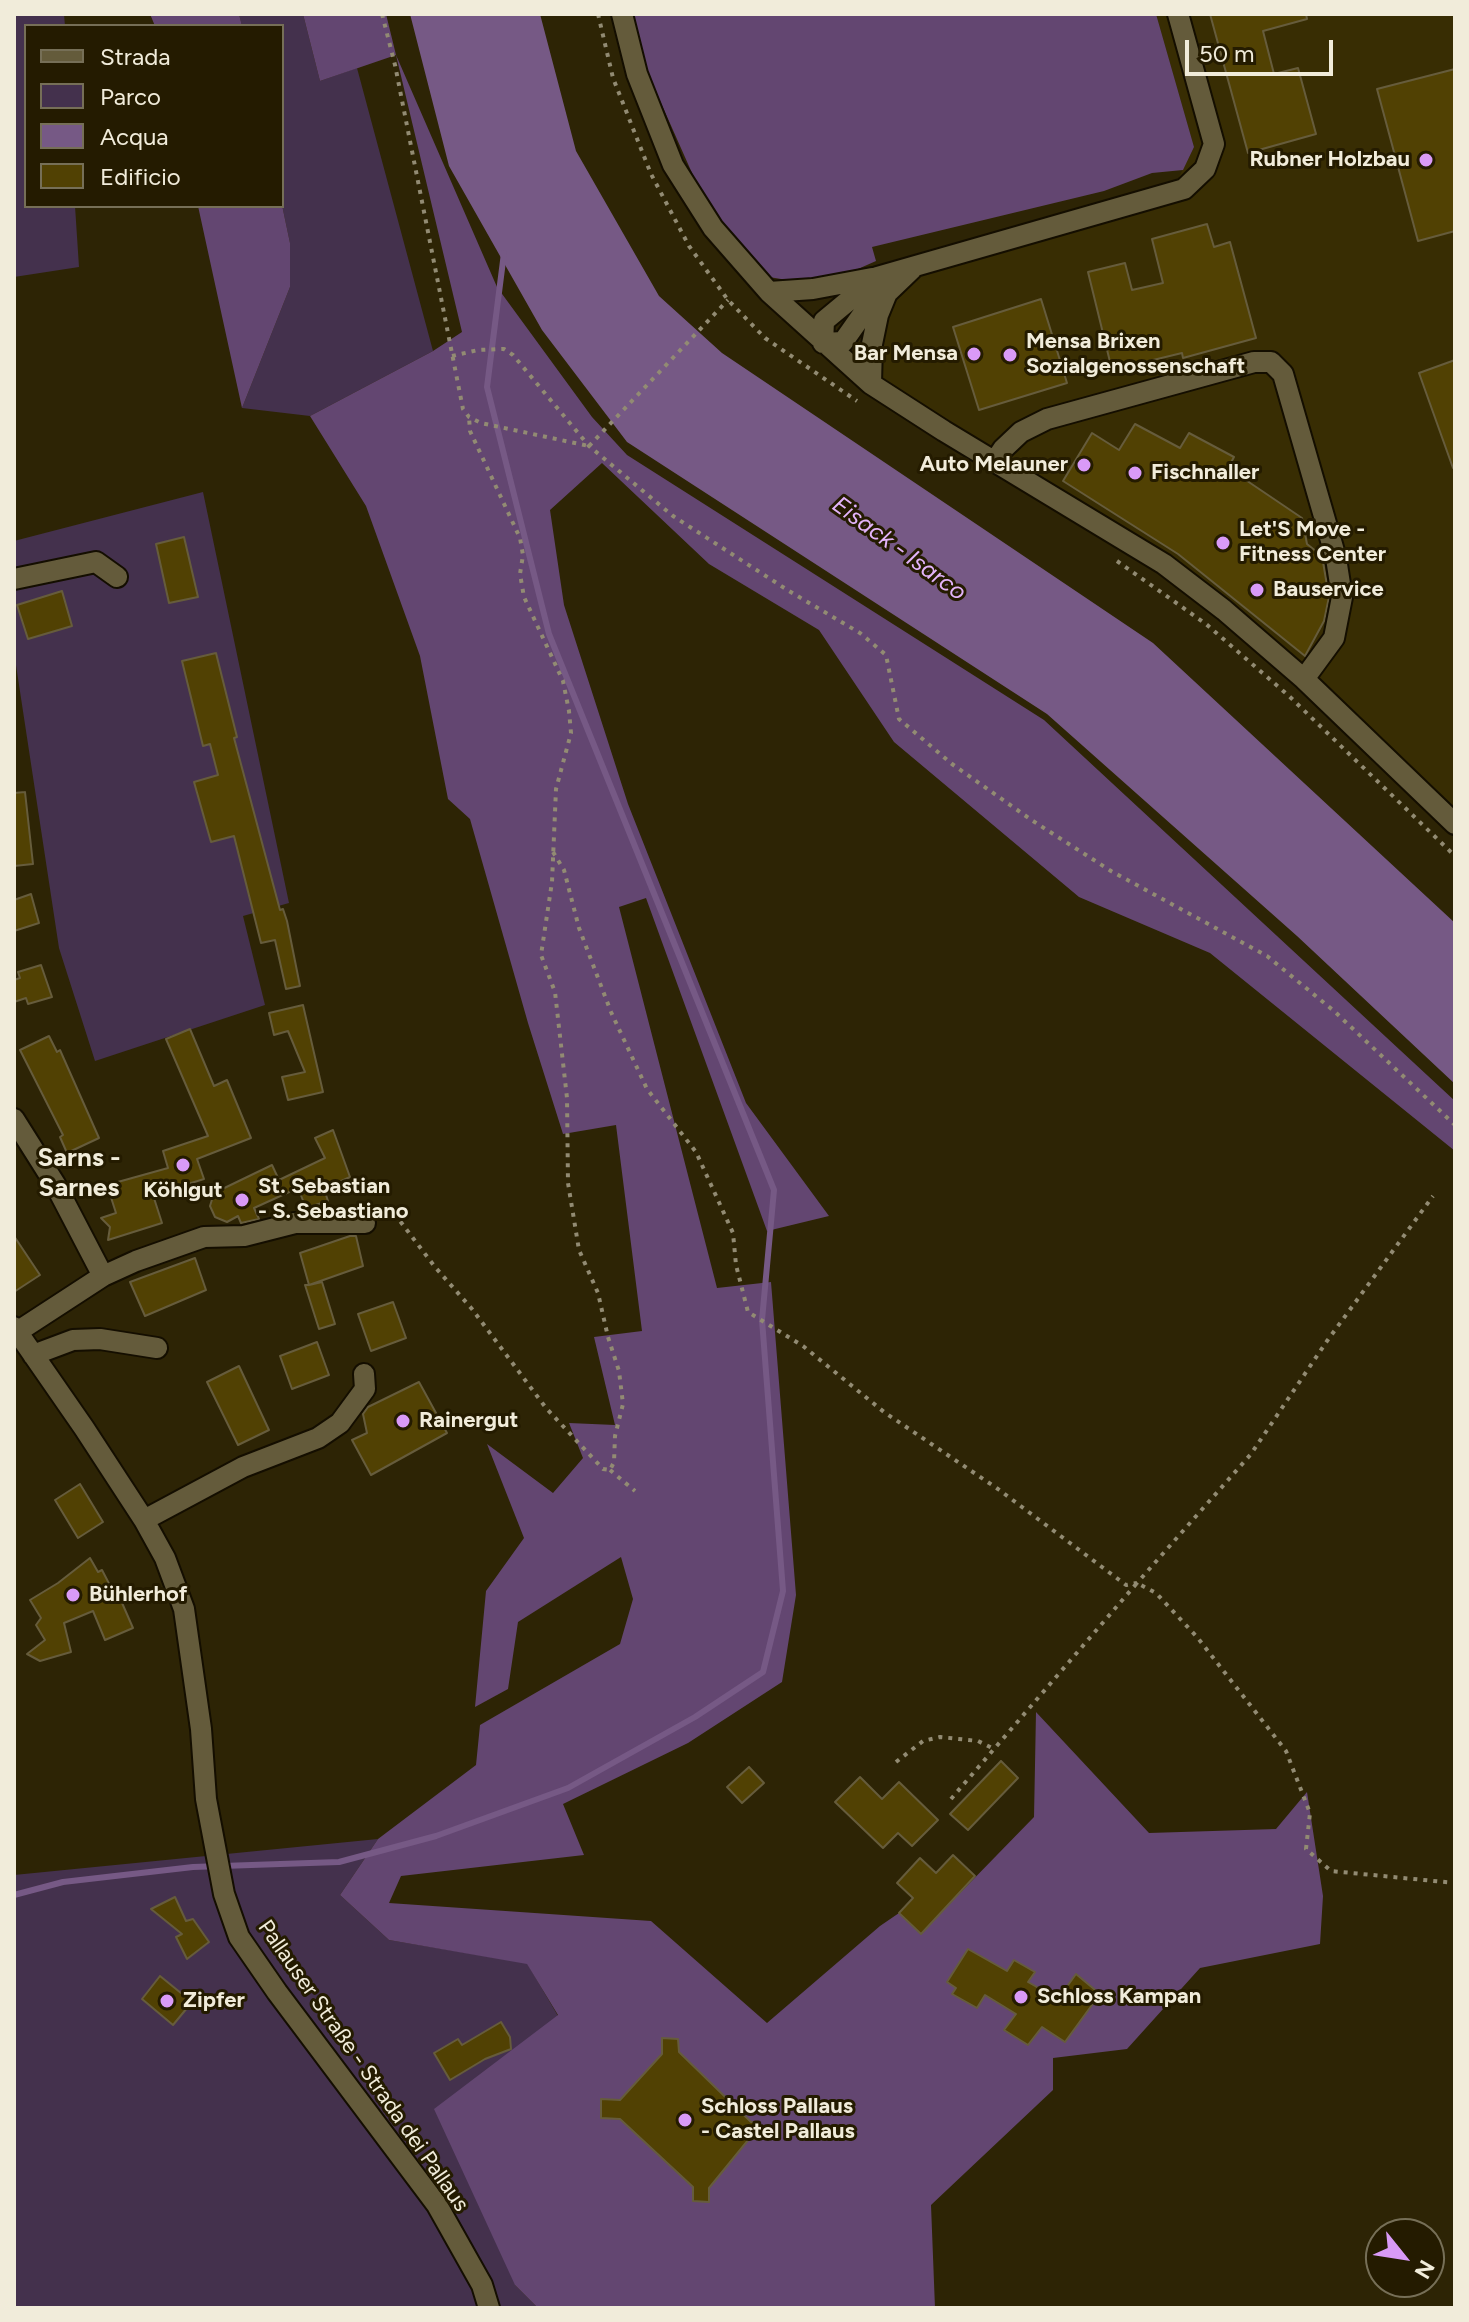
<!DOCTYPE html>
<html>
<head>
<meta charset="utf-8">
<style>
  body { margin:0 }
  #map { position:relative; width:1469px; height:2322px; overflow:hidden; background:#2d2405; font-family:Figtree,sans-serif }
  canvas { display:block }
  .frame { position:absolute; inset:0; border:16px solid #f1ecda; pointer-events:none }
  .legend { position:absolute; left:24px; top:24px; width:260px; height:184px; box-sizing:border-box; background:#241b00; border:2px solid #766f57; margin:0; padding:10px 14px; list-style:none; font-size:24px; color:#f1ecda }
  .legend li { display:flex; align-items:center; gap:16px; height:40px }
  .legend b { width:40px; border:2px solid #766f57 }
  .north { position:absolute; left:1365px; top:2218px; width:80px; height:80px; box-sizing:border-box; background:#241b00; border:2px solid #766f57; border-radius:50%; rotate:120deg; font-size:22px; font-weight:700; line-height:32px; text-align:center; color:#f1ecda }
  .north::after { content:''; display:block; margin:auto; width:28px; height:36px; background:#d99af7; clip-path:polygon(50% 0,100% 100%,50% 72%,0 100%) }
  .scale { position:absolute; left:1185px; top:40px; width:148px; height:36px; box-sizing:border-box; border:4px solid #f1ecda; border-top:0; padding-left:10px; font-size:24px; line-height:28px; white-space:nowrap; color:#f1ecda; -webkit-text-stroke:6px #241b00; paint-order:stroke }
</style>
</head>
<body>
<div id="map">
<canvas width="1469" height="2322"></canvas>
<div class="frame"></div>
<ul class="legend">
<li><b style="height:10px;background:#645b3b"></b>Strada</li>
<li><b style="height:22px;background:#44314d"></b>Parco</li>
<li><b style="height:22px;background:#765985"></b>Acqua</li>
<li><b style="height:22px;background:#514103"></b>Edificio</li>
</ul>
<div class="north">N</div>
<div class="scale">50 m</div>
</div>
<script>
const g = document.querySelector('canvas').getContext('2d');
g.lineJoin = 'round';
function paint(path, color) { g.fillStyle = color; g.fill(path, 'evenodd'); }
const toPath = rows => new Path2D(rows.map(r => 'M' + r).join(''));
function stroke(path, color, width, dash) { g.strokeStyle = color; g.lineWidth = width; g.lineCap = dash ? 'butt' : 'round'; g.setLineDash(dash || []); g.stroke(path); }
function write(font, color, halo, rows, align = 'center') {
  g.font = font + ' Figtree,sans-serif'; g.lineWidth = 6; g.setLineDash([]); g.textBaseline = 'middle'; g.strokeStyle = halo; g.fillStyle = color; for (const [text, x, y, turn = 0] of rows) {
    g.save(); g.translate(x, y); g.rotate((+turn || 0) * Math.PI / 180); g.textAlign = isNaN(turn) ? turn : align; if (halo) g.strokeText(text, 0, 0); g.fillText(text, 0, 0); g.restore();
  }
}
paint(toPath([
  [1156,14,1455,14,1455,824,1224,610,871,384,878,315,913,268,1175,185,1194,147]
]), '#382d03');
paint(toPath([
  [14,14,64,14,65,26,26,26,26,206,75,206,79,267,14,277],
  [239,14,303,14,320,81,357,68,433,351,310,416,242,408,290,287,290,243,282,205,282,26,242,26],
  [203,492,289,903,243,916,265,1005,95,1061,59,948,14,652,14,541],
  [378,1839,340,1895,389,1940,527,1963,558,2016,515,2285,538,2308,14,2308,14,1875]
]), '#44314d');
paint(toPath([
  [150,14,239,14,242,26,155,26],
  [303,14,386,14,396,55,497,287,592,417,627,455,1044,720,1455,1101,1455,1151,1210,953,1079,897,894,742,819,630,709,564,602,463,550,510,564,605,628,804,746,1103,829,1216,767,1231,646,898,619,907,717,1288,771,1282,796,1595,782,1682,688,1743,563,1804,584,1855,401,1876,389,1903,651,1921,767,2023,880,1926,899,1913,921,1933,1034,1817,1036,1712,1149,1833,1276,1829,1307,1792,1323,1896,1320,1944,1200,1968,1127,2049,1053,2058,1053,2090,931,2205,935,2308,538,2308,515,2285,434,2109,558,2015,527,1964,389,1940,340,1895,378,1839,476,1765,480,1725,620,1644,633,1599,621,1557,518,1622,508,1689,475,1707,486,1591,524,1538,487,1444,553,1493,583,1458,569,1423,615,1425,594,1337,642,1331,616,1125,563,1134,528,1023,470,819,448,799,420,656,366,506,310,416,433,351,462,332,396,55,320,81],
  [633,14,1156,14,1194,147,1183,170,1152,173,1104,191,872,247,876,261,833,280,799,282,769,277,733,242,700,191,649,76],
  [282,205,290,243,290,287,242,408,198,206]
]), '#634671');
paint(toPath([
  [410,14,540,14,576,151,659,296,722,353,1153,643,1455,923,1455,1084,1297,936,1047,714,627,442,542,330,449,166]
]), '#765985');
stroke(toPath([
  [14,1895,63,1882,193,1867,339,1862,436,1836,568,1788,695,1717,763,1672,783,1591,762,1320,774,1190,549,634,487,387,504,253]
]), '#765985', 6);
const building = toPath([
  [1210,14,1306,14,1307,19,1263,31,1274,74,1298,68,1316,134,1248,153,1210,14],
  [1455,69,1455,231,1418,241,1377,89,1455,69],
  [1207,224,1214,247,1230,242,1256,338,1183,358,1182,353,1112,370,1088,272,1125,263,1132,290,1163,283,1152,239,1207,224],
  [1041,299,1067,383,979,410,953,327,1041,299],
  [1455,360,1455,468,1453,468,1419,373,1455,360],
  [1135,424,1180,448,1189,433,1234,457,1228,468,1302,518,1307,544,1322,556,1329,597,1324,621,1305,656,1178,554,1063,481,1092,433,1119,450,1135,424],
  [184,537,198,597,169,603,156,544,184,537],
  [62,591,72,626,28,639,17,605,62,591],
  [216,653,237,737,234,738,280,910,283,909,287,921,300,986,286,989,275,940,261,943,234,836,211,842,194,782,218,775,210,744,203,746,182,661,216,653],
  [25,792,33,864,14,866,14,793,25,792],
  [31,894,39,923,14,931,14,900,31,894],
  [41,965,52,997,28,1004,26,998,14,1002,14,980,20,978,18,972,41,965],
  [303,1005,323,1092,288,1100,282,1077,305,1072,288,1031,274,1035,269,1013,303,1005],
  [190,1029,214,1086,227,1080,251,1138,197,1159,204,1179,153,1195,162,1223,108,1240,110,1227,101,1218,116,1213,107,1185,168,1168,163,1151,208,1136,166,1039,190,1029],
  [49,1036,57,1052,60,1050,99,1138,67,1153,60,1137,63,1135,20,1050,49,1036],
  [333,1130,350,1177,324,1189,328,1201,306,1208,298,1188,254,1208,259,1219,241,1223,238,1216,227,1222,215,1217,210,1206,214,1193,272,1165,279,1180,325,1158,315,1138,333,1130],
  [14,1236,40,1275,14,1292,14,1236],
  [350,1236,356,1236,363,1266,309,1285,322,1282,335,1324,319,1329,305,1285,309,1285,300,1253,350,1236],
  [195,1258,206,1290,145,1316,130,1282,195,1258],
  [393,1302,406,1338,371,1351,358,1314,393,1302],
  [317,1342,329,1375,292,1389,280,1356,317,1342],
  [239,1366,269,1430,238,1445,207,1382,239,1366],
  [419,1382,447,1433,371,1475,352,1440,367,1433,363,1414,368,1407,419,1382],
  [80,1484,103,1522,78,1538,55,1500,80,1484],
  [90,1558,98,1572,102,1570,116,1597,119,1596,133,1628,105,1640,93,1611,64,1623,71,1652,40,1661,27,1654,45,1640,36,1625,41,1618,30,1600,58,1583,90,1558],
  [1001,1761,1018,1778,968,1830,950,1814,1001,1761],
  [749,1767,764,1783,742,1803,727,1787,749,1767],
  [860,1777,882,1799,899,1782,938,1820,912,1846,898,1833,883,1848,835,1802,860,1777],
  [953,1855,975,1876,921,1934,899,1913,913,1898,897,1883,920,1858,936,1873,953,1855],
  [175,1897,186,1921,193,1919,209,1942,187,1959,176,1937,182,1934,151,1909,175,1897],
  [968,1949,1007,1971,1014,1960,1035,1972,1028,1982,1058,1999,1076,1974,1100,1994,1065,2042,1042,2027,1028,2045,1004,2030,1016,2014,985,1995,977,2008,952,1994,956,1988,947,1982,968,1949],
  [160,1976,192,2002,173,2025,142,1999,160,1976],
  [501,2022,510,2037,511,2049,485,2059,450,2080,434,2053,458,2039,462,2045,501,2022],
  [662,2038,678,2039,679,2052,751,2122,758,2122,759,2139,749,2139,709,2188,709,2202,693,2201,693,2187,620,2119,601,2118,601,2099,620,2100,662,2054,662,2038]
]);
paint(building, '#514103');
stroke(building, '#665c3c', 2);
const minor = toPath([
  [622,14,637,74,673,165,713,228,769,292,871,384,944,431,1164,564,1224,610,1304,679,1455,824],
  [769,292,813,289,872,278],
  [823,343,824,321,877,277,1184,189,1205,169,1214,144,1178,14],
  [823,343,843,342,867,308,885,295],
  [871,384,872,344,878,315,887,293,912,269],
  [995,461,1003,449,1021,432,1047,419,1254,362,1271,362,1283,374,1336,558,1342,597,1334,638,1304,679],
  [14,579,96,562,117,577],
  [14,1119,55,1184,103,1276],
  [14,1327,84,1428,144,1520,165,1558,184,1609,201,1729,206,1799,224,1894,239,1937,277,1992,437,2205,482,2285,489,2308],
  [17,1332,103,1276,136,1261,204,1237,244,1236,295,1223,365,1223],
  [33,1355,73,1340,100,1339,157,1348],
  [144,1520,243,1467,318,1438,340,1423,365,1389,364,1374]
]);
stroke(minor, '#140e00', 24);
stroke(toPath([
  [382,14,395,65,463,409,469,417,481,423,589,446],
  [598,14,613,78,651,174,689,246,728,300,765,338,857,401],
  [452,356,478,350,504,349,513,355,589,446,673,516,789,591,860,633,886,655,899,719,952,764,1033,821,1111,871,1267,956,1334,1011,1455,1125],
  [589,446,728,300],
  [1117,561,1206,624,1289,696,1455,856],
  [553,852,564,870,579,928,611,1012,647,1089,696,1152,733,1233,736,1265,748,1312,803,1346,884,1412,998,1489,1126,1585,1137,1583,1251,1454,1327,1341,1433,1196],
  [383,1218,391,1215,400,1221,435,1267,472,1309,546,1408,603,1469,610,1470,614,1462,615,1436,623,1404,619,1371,608,1337,598,1293,579,1250,568,1183,567,1098,555,992,541,955,552,882,556,789,571,733,569,711,563,681,524,597,520,574,523,555,520,538,470,431,469,417],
  [610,1470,635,1491],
  [896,1762,923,1741,940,1737,978,1741,994,1749],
  [951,1799,1137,1583,1156,1593,1197,1637,1286,1751,1310,1813,1306,1849,1331,1871,1455,1883]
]), '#928b73', 4, [4, 6]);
stroke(minor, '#645b3b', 20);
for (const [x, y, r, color] of [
  [1426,160,8,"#d99af7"],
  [974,354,8,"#d99af7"],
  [1010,355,8,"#d99af7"],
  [1084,465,8,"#d99af7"],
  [1135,473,8,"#d99af7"],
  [1223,543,8,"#d99af7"],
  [1257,590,8,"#d99af7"],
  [183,1165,8,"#d99af7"],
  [242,1200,8,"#d99af7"],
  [403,1421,8,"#d99af7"],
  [73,1595,8,"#d99af7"],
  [1021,1997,8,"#d99af7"],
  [167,2001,8,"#d99af7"],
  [685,2120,8,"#d99af7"]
]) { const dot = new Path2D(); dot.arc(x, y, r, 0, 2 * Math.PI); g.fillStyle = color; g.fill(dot); stroke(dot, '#241b00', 3); }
write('bold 22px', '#f1ecda', '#241b00', [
  ["Rubner Holzbau",1410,160,"right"],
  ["Mensa Brixen",1026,342],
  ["Sozialgenossenschaft",1026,367],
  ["Bar Mensa",958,354,"right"],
  ["Auto Melauner",1068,465,"right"],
  ["Fischnaller",1151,473],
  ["Let'S Move -",1239,530],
  ["Fitness Center",1239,555],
  ["Bauservice",1273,590],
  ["St. Sebastian",258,1187],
  ["- S. Sebastiano",258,1212],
  ["Köhlgut",183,1191,"center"],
  ["Rainergut",419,1421],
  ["Bühlerhof",89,1595],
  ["Schloss Kampan",1037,1997],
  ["Zipfer",183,2001],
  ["Schloss Pallaus",701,2107],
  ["- Castel Pallaus",701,2132]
], 'left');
write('22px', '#f1ecda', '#241b00', [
  ["Pallauser Straße - Strada dei Pallaus",363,2066,55]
]);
write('italic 24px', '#e3b4fa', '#241b00', [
  ["Eisack - Isarco",899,549,36]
]);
write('bold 26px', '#f1ecda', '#241b00', [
  ["Sarns -",79,1158],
  ["Sarnes",79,1188]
]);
</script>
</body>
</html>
